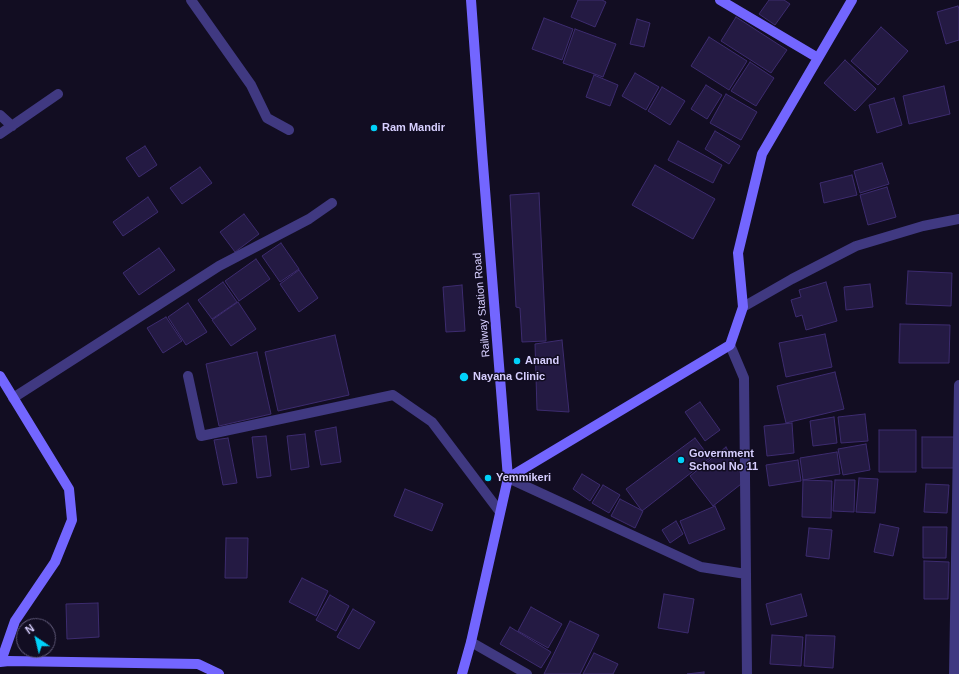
<!DOCTYPE html>
<html>
<head>
<meta charset="utf-8">
<style>
  body { margin:0 }
  #map { position:relative; width:959px; height:674px; overflow:hidden; background:#120d22; font-family:Arial,sans-serif }
  canvas { display:block }
  .north { position:absolute; left:16px; top:618px; width:40px; height:40px; box-sizing:border-box; background:#120d22; border:1px solid #615b7a; border-radius:50%; rotate:325deg; font-size:11px; font-weight:700; line-height:16px; text-align:center; color:#d7cfff }
  .north::after { content:''; display:block; margin:auto; width:14px; height:18px; background:#01d1f9; clip-path:polygon(50% 0,100% 100%,50% 72%,0 100%) }
</style>
</head>
<body>
<div id="map">
<canvas width="959" height="674"></canvas>
<div class="north">N</div>
</div>
<script>
const g = document.querySelector('canvas').getContext('2d');
g.lineJoin = 'round';
function paint(path, color) { g.fillStyle = color; g.fill(path, 'evenodd'); }
const toPath = rows => new Path2D(rows.map(r => 'M' + r).join(''));
function stroke(path, color, width, dash) { g.strokeStyle = color; g.lineWidth = width; g.lineCap = dash ? 'butt' : 'round'; g.setLineDash(dash || []); g.stroke(path); }
function write(font, color, halo, rows, align = 'center') {
  g.font = font + ' Arial,sans-serif'; g.lineWidth = 3; g.setLineDash([]); g.textBaseline = 'middle'; g.strokeStyle = halo; g.fillStyle = color; for (const [text, x, y, turn = 0] of rows) {
    g.save(); g.translate(x, y); g.rotate((+turn || 0) * Math.PI / 180); g.textAlign = isNaN(turn) ? turn : align; if (halo) g.strokeText(text, 0, 0); g.fillText(text, 0, 0); g.restore();
  }
}
const building = toPath([
  [578,0,602,0,606,2,595,27,571,17,578,0],
  [769,0,784,0,790,4,775,25,759,14,769,0],
  [958,6,959,9,959,40,946,44,937,12,958,6],
  [736,17,787,50,771,73,721,41,736,17],
  [544,18,573,29,562,60,532,49,544,18],
  [637,19,650,23,644,47,630,44,637,19],
  [881,27,908,51,878,85,851,61,881,27],
  [575,29,616,44,603,77,563,63,575,29],
  [709,37,747,61,729,90,691,66,709,37],
  [845,60,876,89,855,111,824,83,845,60],
  [750,62,774,78,756,106,731,91,750,62],
  [635,73,659,87,646,110,622,96,635,73],
  [594,75,618,85,610,106,586,97,594,75],
  [706,85,722,95,707,119,691,109,706,85],
  [944,86,950,114,909,124,903,96,944,86],
  [662,87,685,101,670,125,648,111,662,87],
  [726,94,757,112,741,140,710,123,726,94],
  [894,98,902,125,877,133,869,105,894,98],
  [715,131,740,146,729,164,705,149,715,131],
  [678,141,722,165,713,183,668,160,678,141],
  [145,146,157,165,139,177,126,158,145,146],
  [882,163,889,184,860,193,854,171,882,163],
  [655,165,715,199,693,239,632,205,655,165],
  [200,167,212,183,182,204,170,188,200,167],
  [852,175,857,195,824,203,820,183,852,175],
  [887,187,896,217,868,225,860,195,887,187],
  [539,193,546,341,522,342,520,308,516,307,510,195,539,193],
  [148,197,158,212,123,236,113,222,148,197],
  [244,214,259,234,235,252,220,232,244,214],
  [281,243,299,269,280,282,262,256,281,243],
  [159,248,175,270,139,295,123,273,159,248],
  [256,259,270,279,239,301,225,281,256,259],
  [299,270,318,298,299,312,280,284,299,270],
  [908,271,952,273,951,306,906,304,908,271],
  [223,282,237,302,212,319,198,300,223,282],
  [826,282,837,321,806,330,802,315,796,317,791,300,801,297,799,290,826,282],
  [870,284,873,307,846,310,844,287,870,284],
  [462,285,465,331,446,332,443,287,462,285],
  [238,302,256,329,231,346,212,320,238,302],
  [188,303,207,332,186,345,168,317,188,303],
  [166,317,182,341,163,353,147,328,166,317],
  [900,324,950,325,949,363,899,363,900,324],
  [825,334,832,367,786,377,779,343,825,334],
  [335,335,349,395,278,411,265,352,335,335],
  [562,340,569,412,537,410,535,344,562,340],
  [257,352,271,414,219,426,206,364,257,352],
  [835,372,844,409,786,423,777,386,835,372],
  [700,402,720,430,705,441,685,412,700,402],
  [865,414,868,441,841,443,838,417,865,414],
  [834,417,837,443,813,446,810,421,834,417],
  [792,423,794,453,767,456,764,426,792,423],
  [336,427,341,462,321,465,315,431,336,427],
  [879,430,916,430,916,472,879,472,879,430],
  [305,434,309,467,291,470,287,436,305,434],
  [266,436,271,476,257,478,252,437,266,436],
  [922,437,955,437,955,468,922,468,922,437],
  [228,438,237,483,223,485,214,440,228,438],
  [695,438,710,458,642,511,626,489,695,438],
  [866,444,870,470,843,475,838,449,866,444],
  [726,447,745,481,713,506,690,476,726,447],
  [837,452,840,474,803,480,800,458,837,452],
  [798,460,801,481,769,486,766,465,798,460],
  [582,474,600,485,590,501,573,489,582,474],
  [859,478,878,479,875,513,856,512,859,478],
  [803,480,832,481,831,518,802,517,803,480],
  [835,480,855,480,854,512,833,511,835,480],
  [926,484,949,485,947,513,924,512,926,484],
  [603,485,620,495,609,513,592,503,603,485],
  [405,489,443,504,432,531,394,516,405,489],
  [620,499,643,511,635,528,611,516,620,499],
  [715,506,725,529,689,544,680,521,715,506],
  [676,521,683,534,670,543,662,530,676,521],
  [880,524,899,528,893,556,874,552,880,524],
  [923,527,947,527,946,558,923,558,923,527],
  [809,528,832,530,829,559,806,556,809,528],
  [226,538,248,538,247,578,225,578,226,538],
  [924,561,949,562,948,599,924,599,924,561],
  [302,578,328,591,316,616,289,602,302,578],
  [664,594,694,599,688,633,658,628,664,594],
  [801,594,807,616,771,625,766,604,801,594],
  [330,595,349,606,336,631,316,620,330,595],
  [98,603,99,637,67,639,66,604,98,603],
  [531,607,562,624,548,648,518,631,531,607],
  [353,609,375,622,359,649,337,637,353,609],
  [570,621,599,635,580,674,544,674,570,621],
  [510,627,551,652,541,668,500,644,510,627],
  [772,635,803,637,801,666,770,664,772,635],
  [806,635,835,636,833,668,804,666,806,635],
  [594,653,618,664,613,674,583,674,594,653],
  [704,672,704,674,687,674,704,672]
]);
paint(building, '#241a43');
stroke(building, '#3d2c6f', 1);
stroke(toPath([
  [191,0,251,85,267,118,289,130],
  [0,115,12,126],
  [0,134,58,94],
  [743,307,792,279,856,246,923,226,959,219],
  [730,345,744,378,747,674],
  [188,376,201,436,393,395,432,422,500,512],
  [13,398,219,266,309,219,332,203],
  [508,478,701,567,746,574],
  [471,642,527,674],
  [954,674,959,385]
]), '#403981', 10);
stroke(toPath([
  [720,0,818,58],
  [0,376,69,489,72,520,55,562,15,621,1,661],
  [508,478,730,345,743,307,738,253,762,154,852,0],
  [0,662,9,661,198,664,219,674],
  [462,674,471,642,508,478,482,152,471,0]
]), '#7366ff', 10);
for (const [x, y, r, color] of [
  [374,128,4,"#01d1f9"],
  [517,361,4,"#01d1f9"],
  [464,377,5,"#01d1f9"],
  [681,460,4,"#01d1f9"],
  [488,478,4,"#01d1f9"]
]) { const dot = new Path2D(); dot.arc(x, y, r, 0, 2 * Math.PI); g.fillStyle = color; g.fill(dot); stroke(dot, '#120d22', 1.5); }
write('bold 11px', '#d7cfff', '#120d22', [
  ["Ram Mandir",382,128],
  ["Anand",525,361],
  ["Nayana Clinic",473,377],
  ["Government",689,454],
  ["School No 11",689,467],
  ["Yemmikeri",496,478]
], 'left');
write('11px', '#d7cfff', '#120d22', [
  ["Railway Station Road",482,305,-95]
]);
</script>
</body>
</html>
